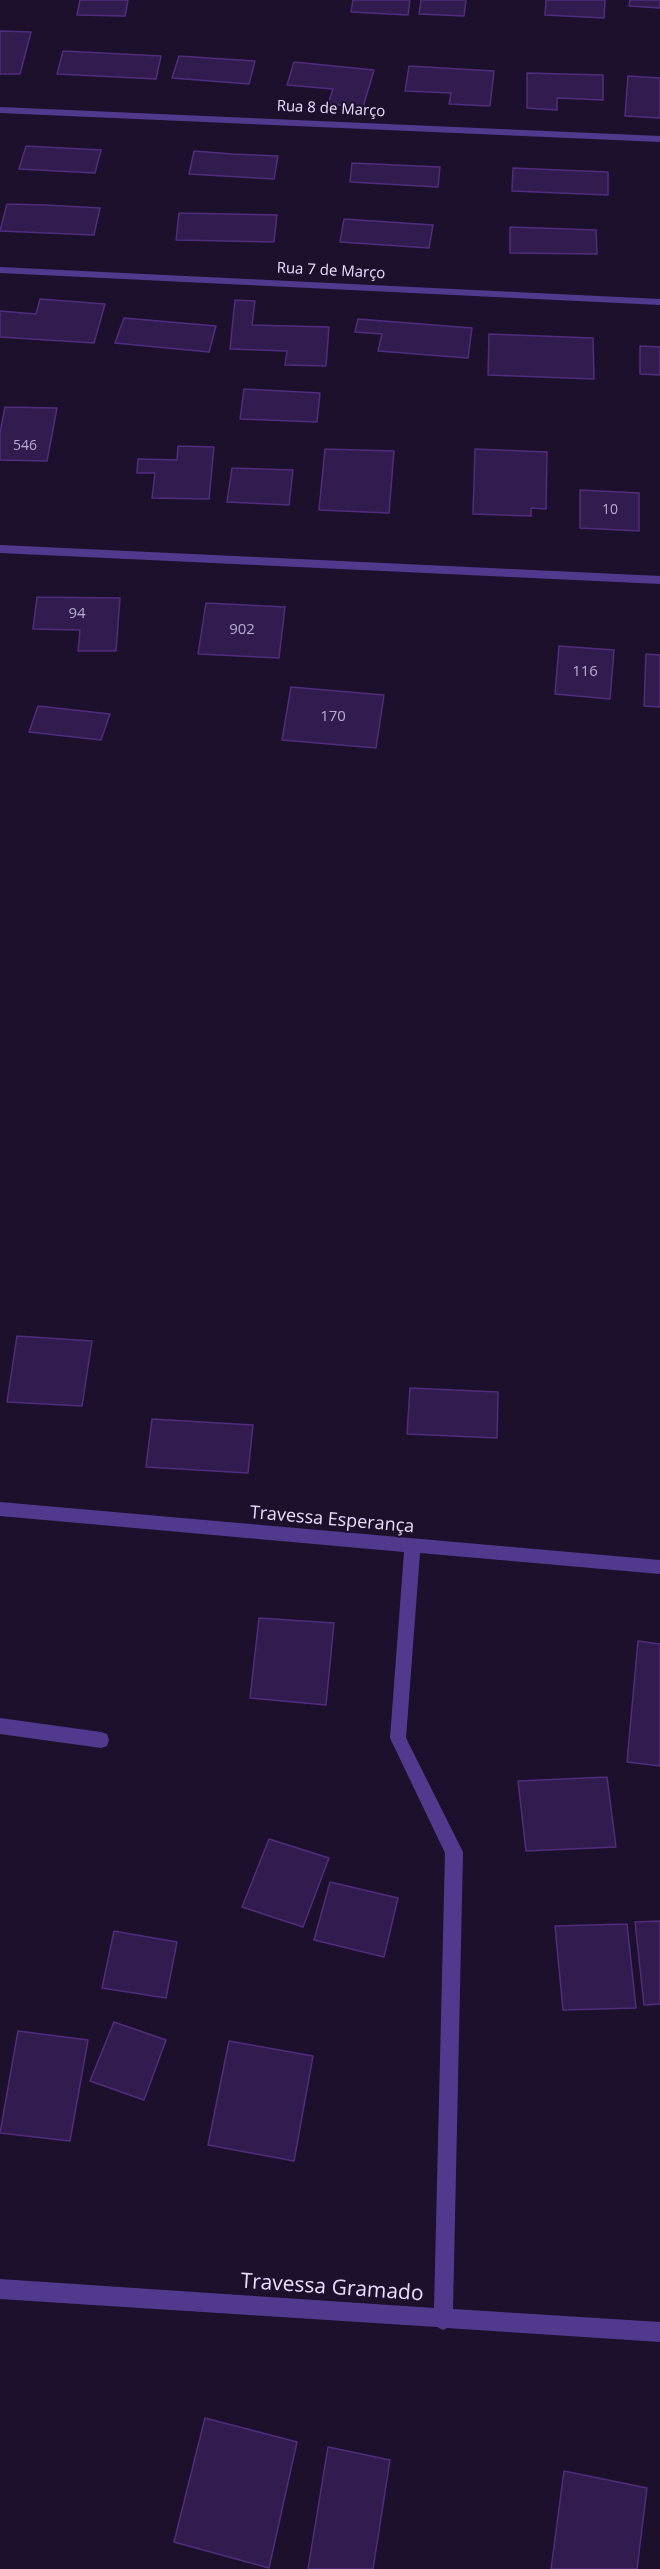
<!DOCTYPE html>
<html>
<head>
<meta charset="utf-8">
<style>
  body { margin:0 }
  canvas { display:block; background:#1c102d }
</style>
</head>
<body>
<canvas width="660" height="2569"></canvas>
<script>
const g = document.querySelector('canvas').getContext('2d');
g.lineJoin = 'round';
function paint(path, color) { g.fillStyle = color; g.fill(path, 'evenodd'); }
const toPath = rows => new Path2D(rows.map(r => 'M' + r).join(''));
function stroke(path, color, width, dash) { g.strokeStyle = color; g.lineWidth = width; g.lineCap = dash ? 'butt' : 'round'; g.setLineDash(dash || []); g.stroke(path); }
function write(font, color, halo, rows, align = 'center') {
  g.font = font + ' "Open Sans",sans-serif'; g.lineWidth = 4.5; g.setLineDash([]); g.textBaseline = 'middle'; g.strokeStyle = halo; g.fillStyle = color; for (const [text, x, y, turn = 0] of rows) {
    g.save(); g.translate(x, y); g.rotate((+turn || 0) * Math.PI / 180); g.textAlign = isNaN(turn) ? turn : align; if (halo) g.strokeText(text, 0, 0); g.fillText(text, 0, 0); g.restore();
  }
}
const building = toPath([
  [80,0,128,0,125,16,77,15,80,0],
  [353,0,410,0,408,15,351,12,353,0],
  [421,0,466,0,464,16,419,14,421,0],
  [546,0,605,0,604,18,545,15,546,0],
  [630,0,660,0,660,8,629,6,630,0],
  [0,31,31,32,20,74,0,74,0,31],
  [63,51,161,56,156,79,57,74,63,51],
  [179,56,255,61,249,84,172,78,179,56],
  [294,62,374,70,363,107,328,104,333,89,287,85,294,62],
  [409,66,494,71,490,106,449,104,451,93,405,91,409,66],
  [527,73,603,75,603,100,557,98,557,110,527,108,527,73],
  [628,76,660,78,660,118,625,116,628,76],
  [26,146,63,148,101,150,95,173,19,169,26,146],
  [194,151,233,154,278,156,274,179,189,174,194,151],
  [352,163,440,167,438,187,350,182,352,163],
  [513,168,608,172,608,195,512,191,513,168],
  [7,204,46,205,100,208,94,235,0,231,7,204],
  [179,213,277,215,274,242,176,240,179,213],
  [344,219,433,225,429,248,340,242,344,219],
  [510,227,596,230,597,254,510,253,510,227],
  [40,299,105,304,94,343,0,337,0,311,36,314,40,299],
  [235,300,255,301,252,325,329,327,326,366,285,365,287,351,230,349,235,300],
  [124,318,216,326,209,352,115,343,124,318],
  [358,319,472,328,468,358,378,351,382,334,355,332,358,319],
  [489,334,593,338,594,379,488,375,489,334],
  [640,346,660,347,660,375,640,374,640,346],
  [244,389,320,393,317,422,240,419,244,389],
  [5,407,57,408,47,461,0,460,0,433,5,407],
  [178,446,214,447,209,499,152,498,155,473,137,473,138,459,177,460,178,446],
  [325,449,394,451,389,513,319,510,325,449],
  [475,449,547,452,546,509,531,508,531,516,473,514,475,449],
  [232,468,293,470,289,505,227,502,232,468],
  [580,490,639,493,639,531,580,528,580,490],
  [37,597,120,598,116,651,78,651,80,630,33,629,37,597],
  [206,603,285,607,279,658,198,654,206,603],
  [559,646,614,650,610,699,555,694,559,646],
  [646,654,660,655,660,707,644,706,646,654],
  [291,687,384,695,376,748,282,740,291,687],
  [38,706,110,714,101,740,29,732,38,706],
  [17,1336,92,1341,82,1406,7,1402,17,1336],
  [410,1388,498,1392,497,1438,407,1434,410,1388],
  [152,1419,253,1425,248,1473,146,1467,152,1419],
  [259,1618,334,1623,326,1705,250,1698,259,1618],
  [638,1641,660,1644,660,1766,627,1762,638,1641],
  [607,1777,616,1847,526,1851,518,1781,607,1777],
  [269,1839,329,1858,303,1927,242,1907,269,1839],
  [330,1882,398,1898,384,1957,314,1940,330,1882],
  [660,1921,660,2004,644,2005,635,1922,660,1921],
  [627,1924,636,2008,563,2010,555,1926,627,1924],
  [114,1931,177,1942,166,1998,102,1988,114,1931],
  [114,2022,166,2040,144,2100,90,2081,114,2022],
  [18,2031,88,2040,70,2141,0,2133,18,2031],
  [229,2041,313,2056,294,2161,208,2145,229,2041],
  [205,2418,297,2442,269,2568,174,2542,205,2418],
  [328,2447,390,2460,373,2569,308,2569,328,2447],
  [564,2471,647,2488,637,2569,551,2569,564,2471]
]);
paint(building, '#321c4f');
stroke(building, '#502d7c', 1.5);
paint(toPath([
  [0,107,660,136,660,142,0,113,0,107],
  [0,267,660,299,660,305,0,273,0,267],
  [0,545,660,576,660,584,0,553,0,545],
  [0,1502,660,1560,660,1574,420,1553,406,1738,463,1852,453,2309,660,2322,660,2342,447,2328,443,2330,437,2327,0,2299,0,2279,434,2308,445,1853,390,1738,404,1552,0,1516,0,1502],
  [0,1718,101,1732,107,1734,109,1740,107,1746,101,1748,0,1734,0,1718]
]), '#513a8e');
write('14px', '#bbacd3', null, [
  ["546",25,446],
  ["10",610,510]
]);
write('15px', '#e9dcff', '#1c102d', [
  ["Rua 8 de Março",331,109,3],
  ["Rua 7 de Março",331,271,3]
]);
write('15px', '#bbacd3', null, [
  ["94",77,614],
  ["902",242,630],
  ["116",585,672],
  ["170",333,717]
]);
write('18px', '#e9dcff', '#1c102d', [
  ["Travessa Esperança",332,1520,5]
]);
write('21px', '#e9dcff', '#1c102d', [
  ["Travessa Gramado",332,2288,4]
]);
</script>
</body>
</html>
